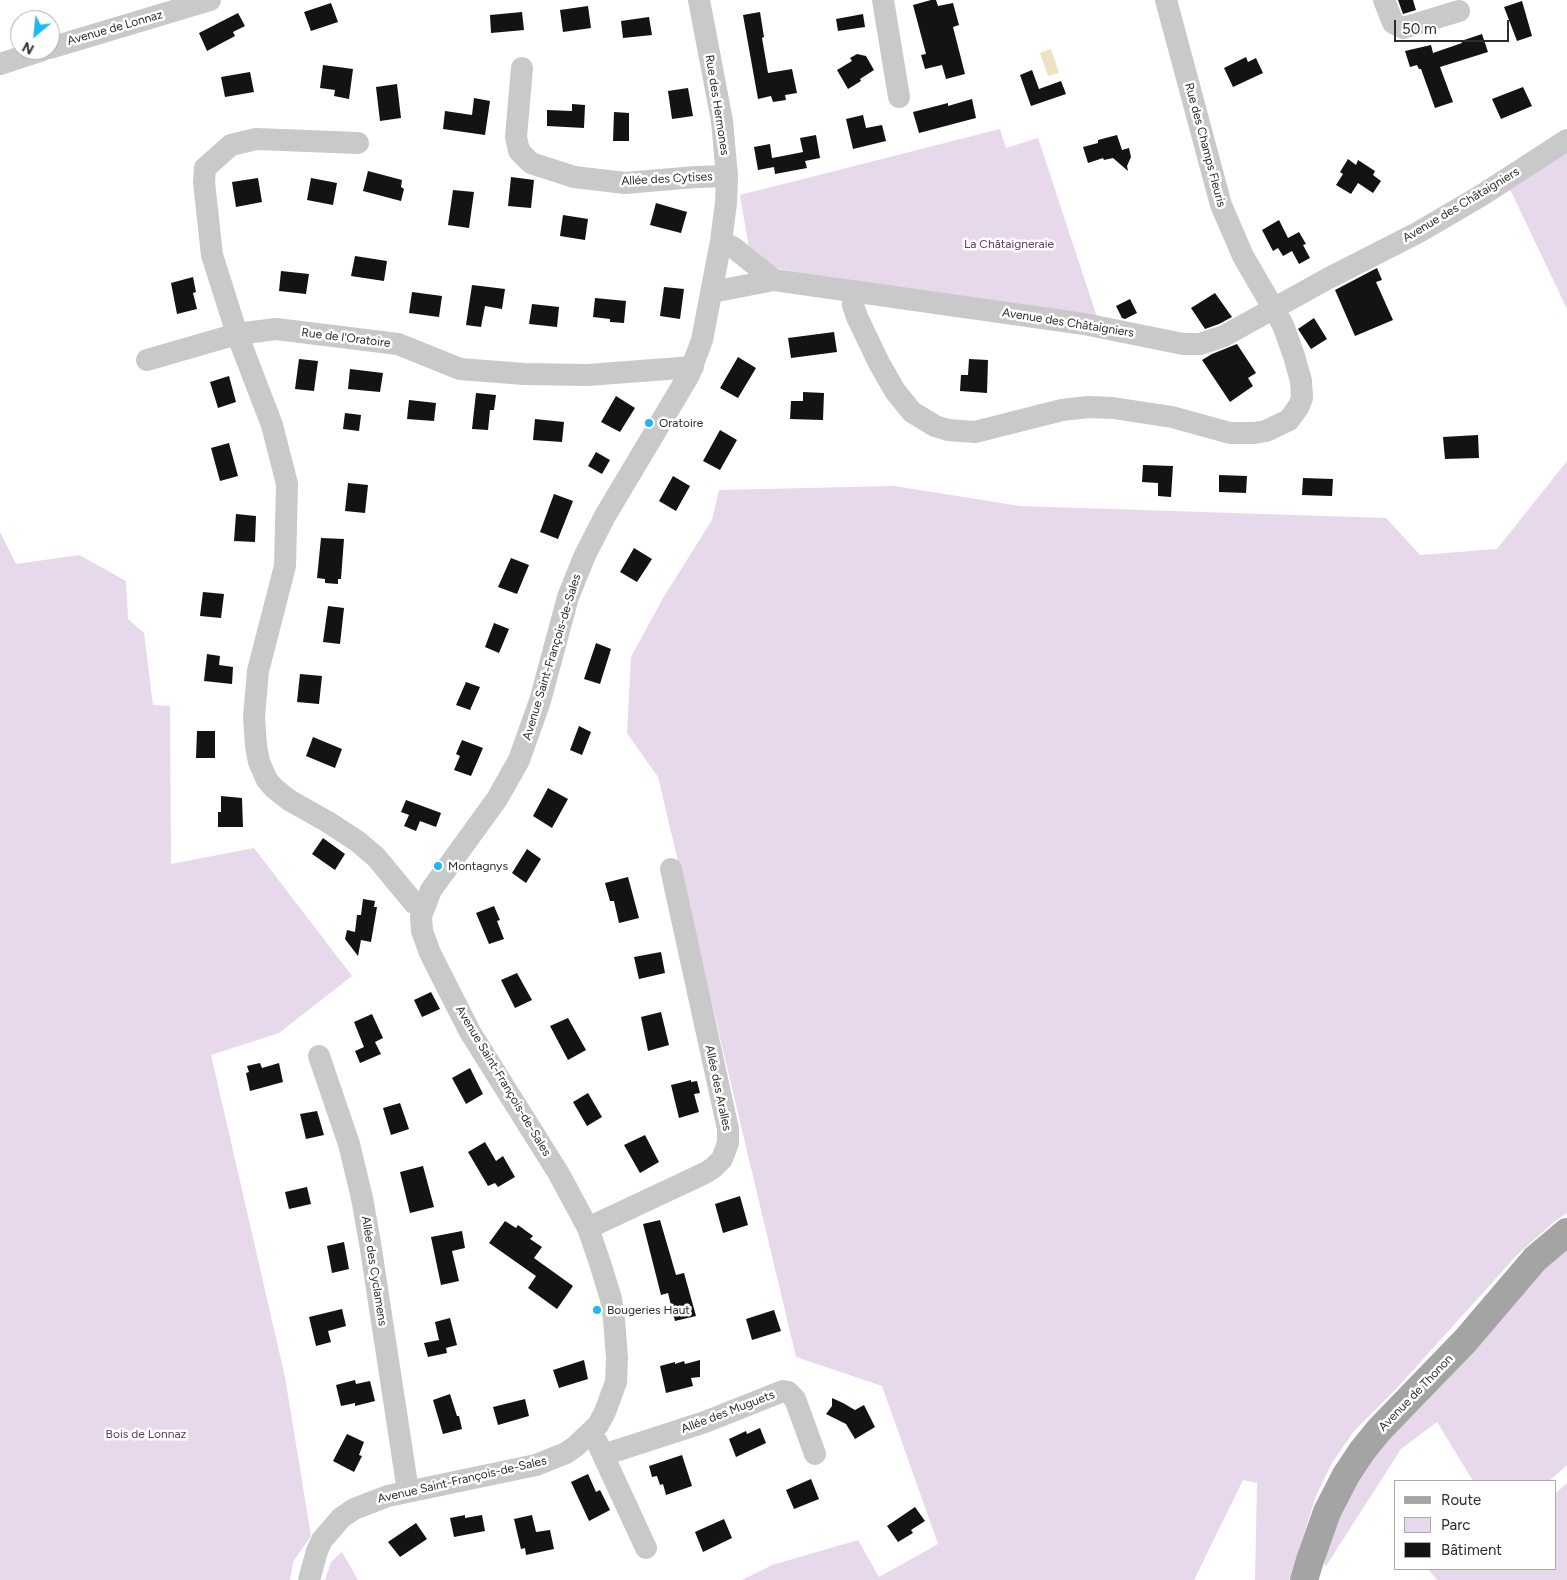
<!DOCTYPE html>
<html>
<head>
<meta charset="utf-8">
<style>
  body { margin:0 }
  #map { position:relative; width:1567px; height:1580px; overflow:hidden; background:#fff; font-family:Figtree,sans-serif }
  canvas { display:block }
  .legend { position:absolute; left:1394px; top:1480px; width:162px; height:90px; box-sizing:border-box; background:#fff; border:1px solid #ababab; margin:0; padding:6px 9px; list-style:none; font-size:15px; color:#2c2c2c }
  .legend li { display:flex; align-items:center; gap:10px; height:25px }
  .legend b { width:25px; border:1px solid #ababab }
  .north { position:absolute; left:10px; top:10px; width:50px; height:50px; box-sizing:border-box; background:#fff; border:1px solid #ababab; border-radius:50%; rotate:208deg; font-size:14px; font-weight:700; line-height:20px; text-align:center; color:#2c2c2c }
  .north::after { content:''; display:block; margin:auto; width:18px; height:22px; background:#1eb9f3; clip-path:polygon(50% 0,100% 100%,50% 72%,0 100%) }
  .scale { position:absolute; left:1394px; top:20px; width:115px; height:22px; box-sizing:border-box; border:2px solid #2c2c2c; border-top:0; padding-left:6px; font-size:15px; line-height:18px; white-space:nowrap; color:#2c2c2c; -webkit-text-stroke:4px #fff; paint-order:stroke }
</style>
</head>
<body>
<div id="map">
<canvas width="1567" height="1580"></canvas>
<ul class="legend">
<li><b style="height:6px;background:#a4a4a4"></b>Route</li>
<li><b style="height:14px;background:#e8d8eb"></b>Parc</li>
<li><b style="height:14px;background:#131313"></b>Bâtiment</li>
</ul>
<div class="north">N</div>
<div class="scale">50 m</div>
</div>
<script>
const g = document.querySelector('canvas').getContext('2d');
g.lineJoin = 'round';
function paint(path, color) { g.fillStyle = color; g.fill(path, 'evenodd'); }
const toPath = rows => new Path2D(rows.map(r => 'M' + r).join(''));
function stroke(path, color, width, dash) { g.strokeStyle = color; g.lineWidth = width; g.lineCap = dash ? 'butt' : 'round'; g.setLineDash(dash || []); g.stroke(path); }
function write(font, color, halo, rows, align = 'center') {
  g.font = font + ' Figtree,sans-serif'; g.lineWidth = 5; g.setLineDash([]); g.textBaseline = 'middle'; g.strokeStyle = halo; g.fillStyle = color; for (const [text, x, y, turn = 0] of rows) {
    g.save(); g.translate(x, y); g.rotate((+turn || 0) * Math.PI / 180); g.textAlign = isNaN(turn) ? turn : align; if (halo) g.strokeText(text, 0, 0); g.fillText(text, 0, 0); g.restore();
  }
}
paint(toPath([
  [1000,129,1006,148,1038,138,1097,317,899,288,767,267,749,248,740,195],
  [1567,147,1567,309,1508,185],
  [1567,461,1567,1213,1554,1222,1517,1255,1396,1389,1354,1431,1332,1463,1316,1496,1289,1580,1255,1580,1257,1483,1243,1480,1194,1580,742,1580,772,1565,858,1540,879,1577,938,1544,882,1386,796,1357,658,777,627,733,631,657,663,598,712,520,719,490,894,486,1020,506,1386,518,1420,555,1497,549],
  [0,532,16,564,79,555,126,581,128,619,144,633,153,705,170,706,171,864,254,848,352,976,279,1033,211,1055,285,1377,311,1536,293,1562,290,1580,0,1580],
  [1567,1249,1567,1465,1549,1481,1473,1481,1437,1422,1401,1449,1326,1566,1319,1556,1343,1502,1375,1454,1445,1382,1545,1268],
  [1567,1483,1567,1580,1437,1580,1428,1569,1556,1569,1556,1493],
  [342,1552,358,1580,325,1580,331,1562]
]), '#e8d8eb');
paint(toPath([
  [1051,49,1059,73,1048,76,1040,53]
]), '#ede2c2');
paint(toPath([
  [931,0,936,0,938,6,953,3,959,25,953,27,965,74,946,79,942,65,925,69,921,55,926,54,913,5],
  [1398,0,1413,0,1416,10,1403,14],
  [1522,1,1532,36,1517,41,1504,7],
  [331,3,338,22,311,31,304,12],
  [588,6,591,28,563,32,560,10],
  [522,12,524,30,491,33,490,15],
  [760,12,764,37,762,38,768,73,792,69,797,93,785,95,786,100,773,102,771,96,758,99,743,15],
  [238,13,245,26,233,32,235,36,207,51,199,33],
  [863,14,865,27,838,31,836,19],
  [649,17,652,35,623,38,621,21],
  [1482,34,1488,52,1440,67,1453,102,1435,108,1421,69,1419,69,1417,65,1410,67,1405,51,1431,45,1433,53,1462,43,1461,41],
  [857,54,866,56,874,70,860,79,861,81,848,89,837,70,852,61,850,58],
  [1246,57,1248,62,1256,58,1263,73,1233,87,1224,68],
  [323,65,353,69,349,99,334,96,335,90,320,88],
  [1032,70,1039,89,1061,81,1066,94,1031,106,1020,75],
  [250,72,254,92,225,97,221,77],
  [397,84,401,118,380,121,376,87],
  [1523,87,1532,106,1501,119,1492,99],
  [688,88,693,116,672,119,668,91],
  [474,98,490,101,485,135,443,129,445,111,472,115],
  [972,99,976,118,919,133,913,112,948,103,948,106],
  [572,104,585,105,584,128,547,126,547,110,572,111],
  [614,112,629,113,629,141,613,141],
  [863,115,866,128,882,125,886,141,853,149,846,119],
  [816,135,820,158,805,161,807,168,775,174,774,167,758,170,754,147,770,144,772,158,788,155,803,152,800,138],
  [1117,135,1122,150,1129,148,1131,157,1127,166,1128,171,1113,158,1104,160,1103,158,1088,163,1083,147,1098,143,1098,140],
  [1348,159,1356,165,1358,160,1375,171,1373,175,1381,181,1373,193,1358,183,1351,194,1336,185,1343,174,1340,172],
  [368,171,402,180,401,187,404,189,401,201,363,191],
  [511,177,534,180,531,208,508,206],
  [258,178,262,202,236,207,232,182],
  [311,178,337,183,333,205,307,200],
  [453,190,474,192,469,228,448,225],
  [656,203,687,212,681,233,650,225],
  [563,215,588,219,585,240,560,236],
  [1279,220,1288,238,1299,232,1306,244,1303,245,1310,258,1299,264,1292,251,1283,256,1278,248,1273,251,1262,230],
  [355,256,387,261,384,281,351,276],
  [1377,268,1382,280,1376,282,1393,320,1355,336,1335,290],
  [281,271,309,274,306,294,279,291],
  [193,277,196,292,193,293,197,309,177,314,171,283],
  [472,285,505,289,502,309,485,306,481,327,466,325],
  [664,287,684,289,680,319,660,316],
  [412,292,442,296,439,317,409,313],
  [1215,293,1232,317,1219,324,1205,329,1191,308],
  [595,298,626,301,624,323,610,322,610,319,593,317],
  [1130,299,1137,313,1125,319,1122,318,1116,306],
  [532,304,559,307,557,327,529,324],
  [1314,318,1327,339,1311,349,1298,329],
  [834,332,837,352,791,358,788,338],
  [1237,344,1256,373,1248,378,1253,386,1230,402,1202,360,1212,354],
  [738,357,756,368,738,398,720,388],
  [299,359,318,361,314,391,295,389],
  [969,359,988,360,987,393,960,391,961,375,968,375],
  [350,369,383,373,380,392,348,389],
  [229,376,236,402,218,408,210,382],
  [803,392,824,393,823,420,790,419,791,401,803,401],
  [476,393,496,395,494,410,490,410,488,430,472,429],
  [616,396,635,408,620,432,601,422],
  [409,400,436,403,434,421,407,419],
  [345,413,361,415,359,431,343,429],
  [535,419,564,422,562,442,533,440],
  [720,430,737,440,720,470,703,461],
  [1478,435,1479,458,1445,459,1443,437],
  [229,443,238,476,220,481,211,448],
  [596,452,610,460,602,474,588,466],
  [1143,465,1173,466,1171,497,1158,496,1158,483,1142,482],
  [1219,475,1247,476,1246,493,1219,492],
  [673,476,690,486,676,511,659,501],
  [1303,478,1333,479,1332,496,1302,495],
  [348,483,368,485,365,513,345,511],
  [554,494,573,501,558,539,540,532],
  [236,514,256,516,255,542,234,541],
  [321,538,344,539,341,579,338,579,338,584,325,583,325,579,317,578],
  [634,548,652,559,637,582,620,572],
  [511,558,529,565,517,594,498,587],
  [203,592,224,594,221,618,200,616],
  [328,606,344,608,340,644,323,642],
  [494,623,509,629,499,653,485,647],
  [596,643,611,649,600,684,584,679],
  [207,654,220,656,219,665,233,667,232,684,204,681],
  [300,674,322,676,319,704,297,702],
  [466,682,480,687,470,710,456,705],
  [579,726,591,732,582,755,570,750],
  [197,731,215,731,215,758,196,758],
  [313,737,342,749,335,768,306,756],
  [462,740,483,748,471,776,454,770,460,756,456,754],
  [548,788,568,799,552,828,533,816],
  [221,796,242,798,243,827,218,827,218,812,221,812],
  [406,800,441,813,436,827,420,821,416,831,404,826,409,815,401,812],
  [323,838,345,854,335,870,312,854],
  [527,849,541,859,526,883,512,873],
  [628,877,639,918,619,923,614,901,610,901,605,883],
  [363,899,375,901,374,907,377,907,371,942,361,940,358,956,345,939,347,930,355,932,357,915,361,915],
  [494,906,500,920,497,921,504,939,489,944,476,913],
  [661,952,665,973,639,979,634,957],
  [517,973,532,1000,515,1008,501,980],
  [431,992,440,1009,422,1017,414,1000],
  [661,1012,669,1045,648,1051,641,1017],
  [372,1014,383,1038,375,1042,381,1054,360,1063,355,1051,364,1047,354,1022],
  [568,1018,586,1050,568,1060,550,1026],
  [260,1063,262,1068,279,1063,283,1082,250,1091,246,1073,249,1072,247,1066],
  [470,1068,483,1094,466,1104,452,1078],
  [691,1080,691,1082,697,1081,700,1093,694,1094,699,1112,679,1118,671,1085],
  [588,1093,602,1117,587,1126,573,1102],
  [400,1103,409,1129,391,1135,383,1108],
  [317,1111,324,1135,306,1139,300,1114],
  [645,1135,659,1162,640,1173,624,1145],
  [485,1142,496,1161,503,1156,515,1177,498,1187,495,1183,488,1186,468,1152],
  [423,1166,434,1207,410,1213,400,1172],
  [307,1187,311,1204,289,1209,285,1192],
  [740,1196,748,1225,723,1233,715,1204],
  [660,1220,676,1275,684,1273,696,1316,675,1321,668,1293,661,1295,643,1224],
  [505,1221,516,1228,518,1225,533,1236,530,1239,542,1247,534,1258,573,1286,557,1309,528,1288,536,1276,489,1243],
  [462,1231,465,1248,452,1251,459,1281,441,1285,431,1237],
  [344,1242,349,1269,332,1273,327,1246],
  [342,1309,346,1326,328,1331,331,1342,316,1346,309,1317],
  [774,1310,781,1331,752,1340,746,1319],
  [450,1318,457,1345,446,1348,447,1353,428,1357,424,1343,439,1340,435,1322],
  [584,1360,588,1379,559,1388,553,1370],
  [700,1360,700,1377,691,1378,693,1386,666,1393,660,1366,675,1362,675,1364,684,1361,685,1364],
  [355,1380,356,1384,370,1381,375,1401,355,1406,355,1403,341,1406,336,1385],
  [450,1394,457,1416,459,1416,462,1429,443,1434,433,1400],
  [832,1398,843,1403,855,1410,864,1405,875,1427,855,1439,846,1424,826,1414,832,1406],
  [525,1399,529,1416,498,1425,493,1407],
  [760,1428,766,1443,736,1457,729,1439,746,1431,747,1434],
  [347,1434,364,1442,359,1455,362,1456,354,1472,333,1461],
  [682,1455,692,1486,666,1495,663,1484,660,1485,657,1476,652,1477,649,1466],
  [588,1474,596,1492,600,1490,610,1510,589,1521,571,1482],
  [811,1479,819,1499,794,1509,786,1490],
  [915,1507,925,1521,911,1530,913,1533,898,1542,887,1526],
  [465,1515,465,1518,482,1515,485,1531,454,1537,450,1518],
  [532,1515,536,1532,550,1530,554,1549,526,1555,525,1548,521,1549,514,1519],
  [724,1519,732,1538,703,1552,695,1532],
  [416,1523,427,1539,400,1557,388,1542]
]), '#131313');
stroke(toPath([
  [883,0,899,97],
  [1384,0,1393,23,1403,28,1459,11],
  [50,48,210,0],
  [0,64,43,50],
  [522,68,516,137,519,151,531,163,574,177,625,183,696,177,727,176],
  [358,143,256,139,231,145,205,168,204,182,212,255,237,334,272,425,287,484,285,566,258,671,254,717,256,746,259,762,267,780,274,788,289,800,328,822,357,841,376,857,414,903,423,908],
  [721,241,734,248,774,280],
  [712,292,774,280,1084,324,1183,344,1200,344,1224,336,1327,279,1419,232,1482,195,1567,140],
  [854,292,853,305,857,317,879,363,895,391,912,412,935,426,948,430,975,432,1062,410,1088,407,1113,408,1172,417,1230,433,1254,433,1266,431,1289,420,1299,406,1302,398,1301,381,1294,356,1283,325,1243,256,1221,205,1166,0],
  [147,360,237,334,276,329,398,344,460,369,524,374,588,375,693,367],
  [319,1056,349,1144,362,1198,370,1243,408,1491],
  [588,1228,705,1173,713,1168,722,1159,728,1143,728,1129,671,869],
  [597,1442,646,1548],
  [603,1455,705,1422,783,1391,788,1392,795,1399,815,1454],
  [309,1580,317,1551,322,1540,341,1518,354,1509,388,1496,536,1465,566,1453,576,1446,598,1425,605,1412,616,1382,617,1358,614,1319,611,1299,600,1263,588,1228,559,1174,470,1032,430,953,422,931,421,916,431,890,497,799,519,760,540,701,568,597,585,555,605,516,689,375,702,340,721,241,726,203,727,176,722,121,699,0]
]), '#c9c9c9', 22);
stroke(toPath([
  [1304,1580,1310,1560,1327,1512,1346,1475,1362,1451,1379,1430,1466,1340,1535,1259,1567,1232]
]), '#a4a4a4', 28);
for (const [x, y, r, color] of [
  [649,423,5,"#1eb9f3"],
  [438,866,5,"#1eb9f3"],
  [597,1310,5,"#1eb9f3"]
]) { const dot = new Path2D(); dot.arc(x, y, r, 0, 2 * Math.PI); g.fillStyle = color; g.fill(dot); stroke(dot, '#fff', 2); }
write('12px', '#2c2c2c', '#fff', [
  ["Avenue de Lonnaz",115,28,-16],
  ["Rue des Hermones",717,105,81],
  ["Rue des Champs Fleuris",1205,145,75],
  ["Allée des Cytises",667,179,-3],
  ["Avenue des Châtaigniers",1461,205,-31],
  ["Avenue des Châtaigniers",1068,323,9],
  ["Rue de l'Oratoire",346,338,7],
  ["Avenue Saint-François-de-Sales",552,657,-73],
  ["Avenue Saint-François-de-Sales",503,1081,59],
  ["Allée des Aralles",718,1088,78],
  ["Allée des Cyclamens",374,1271,81],
  ["Avenue de Thonon",1416,1393,-46],
  ["Allée des Muguets",728,1412,-21],
  ["Avenue Saint-François-de-Sales",462,1480,-13]
]);
write('12px', '#64366b', '#fff', [
  ["La Châtaigneraie",1009,244],
  ["Bois de Lonnaz",146,1434]
]);
write('12px', '#2c2c2c', '#fff', [
  ["Oratoire",659,423],
  ["Montagnys",448,866],
  ["Bougeries Haut",607,1310]
], 'left');
</script>
</body>
</html>
